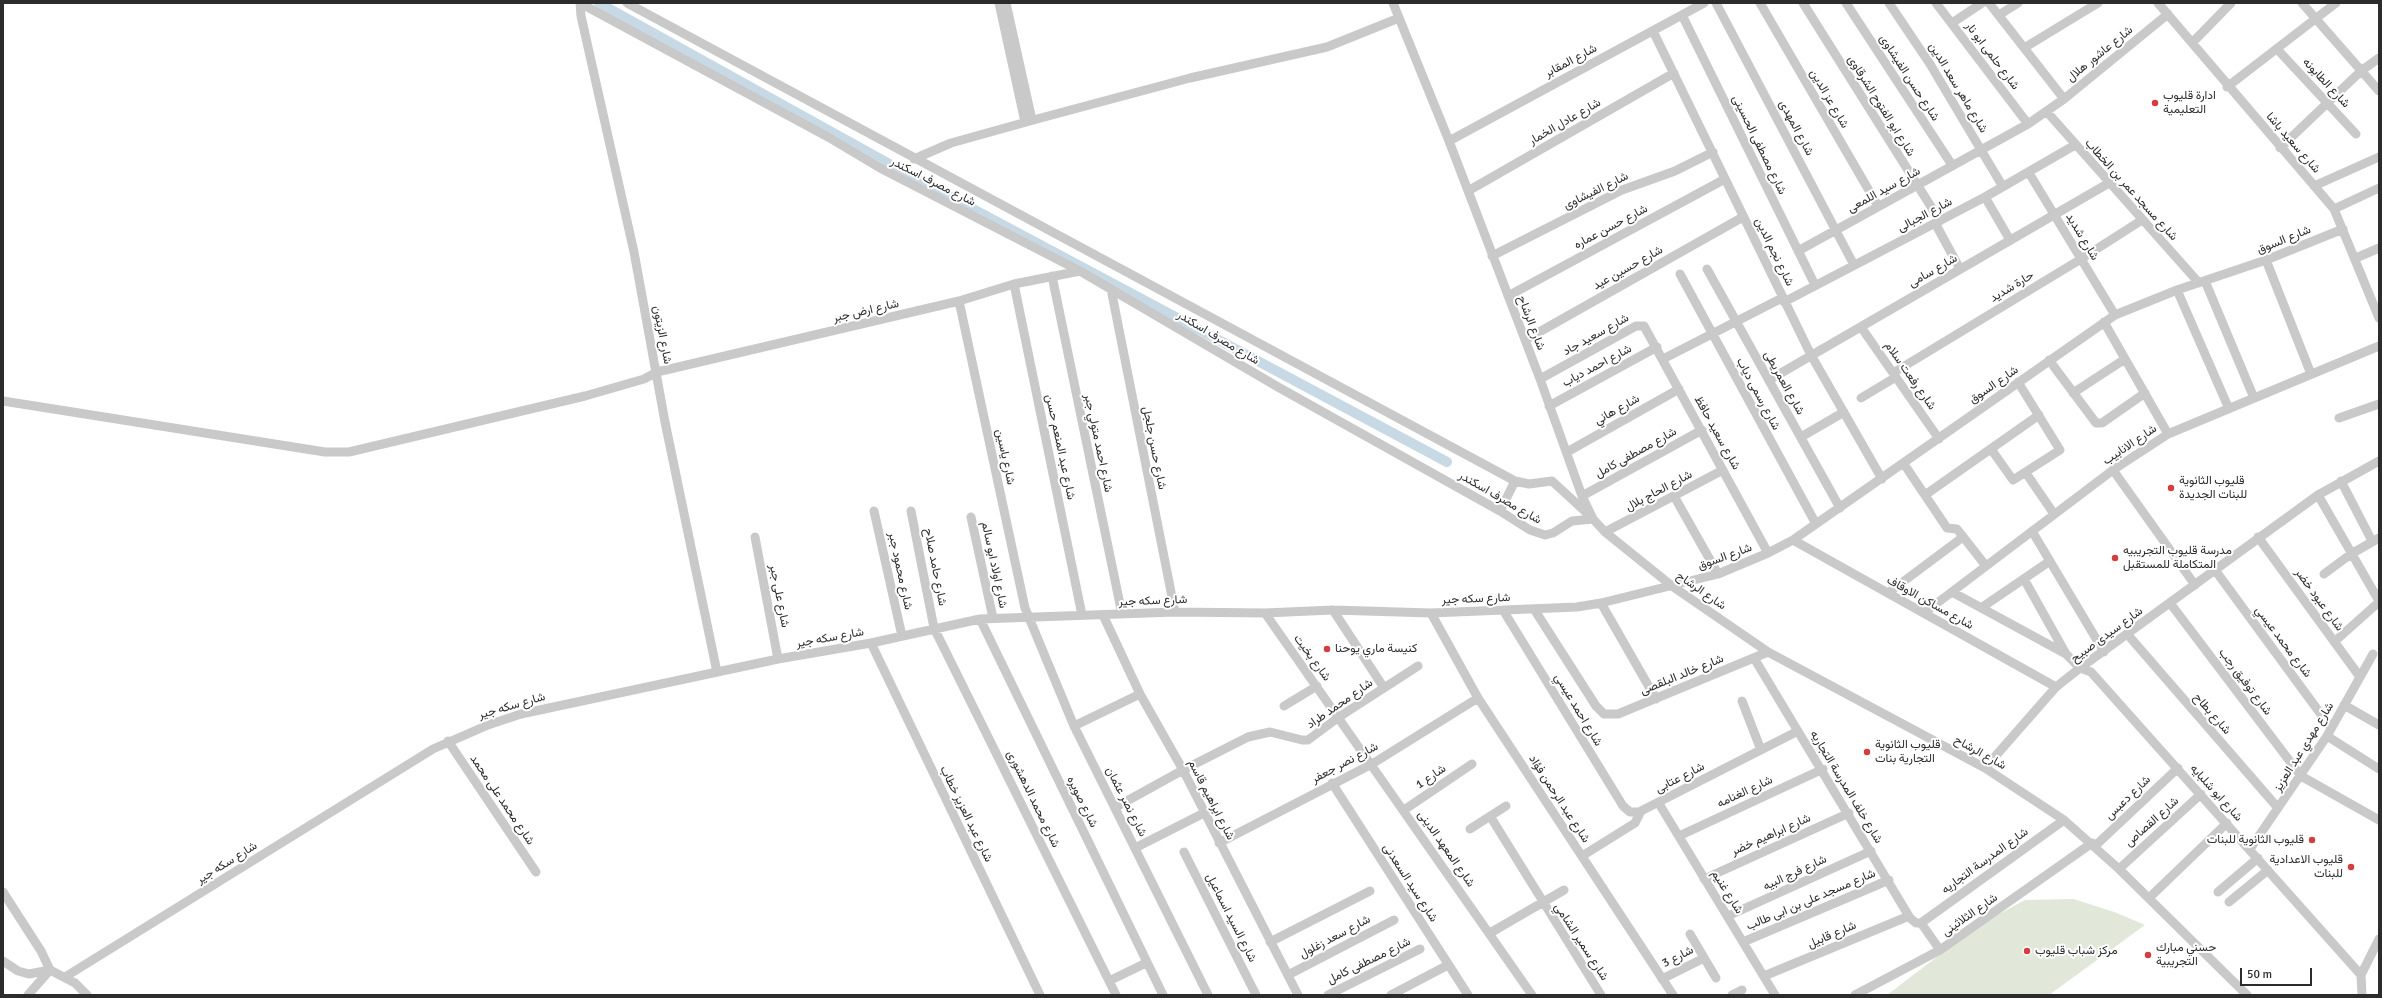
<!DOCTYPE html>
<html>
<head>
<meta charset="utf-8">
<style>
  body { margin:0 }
  #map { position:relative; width:2382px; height:998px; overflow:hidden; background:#fff; font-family:Signika,sans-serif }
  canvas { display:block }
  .frame { position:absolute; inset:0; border:4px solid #2c2c2c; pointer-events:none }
  .scale { position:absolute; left:2240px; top:968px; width:72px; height:18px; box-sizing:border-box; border:2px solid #2c2c2c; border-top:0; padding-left:5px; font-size:12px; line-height:14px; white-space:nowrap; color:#2c2c2c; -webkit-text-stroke:3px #fff; paint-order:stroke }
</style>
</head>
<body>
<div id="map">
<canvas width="2382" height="998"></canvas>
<div class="frame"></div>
<div class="scale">50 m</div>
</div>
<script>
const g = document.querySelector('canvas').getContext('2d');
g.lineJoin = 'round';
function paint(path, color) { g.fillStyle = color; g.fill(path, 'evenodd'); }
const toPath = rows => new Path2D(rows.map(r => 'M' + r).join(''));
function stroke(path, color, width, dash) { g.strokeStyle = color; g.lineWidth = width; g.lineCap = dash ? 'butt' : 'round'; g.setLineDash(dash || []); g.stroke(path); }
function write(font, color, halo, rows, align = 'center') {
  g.font = font + ' Signika,Vazirmatn,sans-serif'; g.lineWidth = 4; g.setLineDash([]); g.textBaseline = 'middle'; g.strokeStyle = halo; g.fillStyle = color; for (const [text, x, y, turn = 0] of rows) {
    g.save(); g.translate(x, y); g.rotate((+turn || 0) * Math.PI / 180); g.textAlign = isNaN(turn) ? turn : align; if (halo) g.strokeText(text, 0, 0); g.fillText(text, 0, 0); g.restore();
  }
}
paint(toPath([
  [2074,899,2117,913,2145,925,2049,995,1887,995,1980,924,2025,900]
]), '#e1e8da');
stroke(toPath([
  [599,3,904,172,1447,462]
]), '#c8d9e6', 10);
stroke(toPath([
  [580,3,828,137,880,168,1080,271,1278,387,1500,511,1530,530,1545,535,1553,533,1572,521,1593,519],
  [580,3,581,16,634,252,665,422,717,672],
  [627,3,1515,481,1529,484,1552,481,1589,515],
  [999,3,1025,122],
  [1006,3,1032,120],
  [1393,3,1449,141,1540,379,1582,496,1593,519,1605,532,1672,586,1768,652,1985,768,2064,820,2119,869,2247,995],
  [1716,3,1854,265],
  [1760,3,1878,206],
  [1803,3,1940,221],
  [1846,3,1952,165],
  [1889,3,1930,64,2003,187],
  [1936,3,2028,124],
  [1989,3,2064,99],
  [2158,3,2334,209,2379,318],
  [2302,3,2379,91],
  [1682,15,1815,285],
  [1999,15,2018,3],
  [1952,23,1982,3],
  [1653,31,1811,355,1882,479],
  [2192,43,2231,3],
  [2024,48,2098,3],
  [2277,49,2356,134],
  [2227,87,2336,3],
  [2047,112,2199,283],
  [1449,141,1704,3],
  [2280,148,2361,71,2379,58],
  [914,159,951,143,1037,119,1190,78,1327,47,1399,18],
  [2029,173,2115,315],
  [2314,186,2379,157],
  [1468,191,1674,73],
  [1985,197,2010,240],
  [2334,209,2379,188],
  [1935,223,1960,269],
  [1798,251,2028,124,2064,99,2168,14],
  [1492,256,1622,190,1675,171,1713,152],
  [2356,258,2379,248],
  [2266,260,2311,374],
  [1707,269,1840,508],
  [1680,274,1816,524],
  [1052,276,1122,614],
  [2205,281,2254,398],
  [1014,284,1082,615],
  [1111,289,1175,612],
  [2177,290,2229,409],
  [1508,296,1725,179],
  [959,301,1025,608,1074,726,1208,995],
  [1784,302,1985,197,2075,145],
  [2104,322,2168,434],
  [1861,327,1939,439],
  [1525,340,1743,217],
  [1663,359,1782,298],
  [2049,360,2096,423,2102,423,2145,393],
  [1893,373,2081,259,2142,220],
  [1540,379,1636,326,1644,326,1768,553],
  [1769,380,2109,183],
  [2073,393,2125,359],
  [1861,398,1896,377],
  [3,401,325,452,349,452,585,396,644,379,657,372,959,301,1014,284,1080,271],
  [1549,406,1657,347],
  [2339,418,2379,404],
  [1801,437,1844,412],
  [1991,449,2013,480,2060,450,2018,382],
  [1567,452,1679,389],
  [1904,464,1947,528,1957,529,1986,566],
  [2113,470,2195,585],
  [2026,473,2054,514],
  [2341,481,2372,541],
  [1925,495,2039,415],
  [2318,495,2379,601],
  [1582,496,1702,430],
  [1674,496,1718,574],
  [874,511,902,636],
  [911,511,934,628,1116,995],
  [1500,511,1515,481],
  [971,517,993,618],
  [2032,531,2104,652],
  [1605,532,1723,470],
  [755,537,778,659],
  [2258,537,2360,677],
  [1793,540,2056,687],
  [2215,570,2331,728],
  [2324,574,2351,554,2379,538],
  [2024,579,2066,654,2080,668,2091,672,2361,975],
  [1952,592,2066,654],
  [1888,593,1963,537],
  [1601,603,1656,699],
  [2170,603,2301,776,2379,820],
  [1981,608,2050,561],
  [1534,609,1596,706,1604,714,1618,714,1768,652],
  [1333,610,1384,688],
  [1503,610,1623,806,1630,812,1640,812],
  [1265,613,1532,995],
  [1431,613,1478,698,1673,995],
  [1924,613,2113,470,2168,434,2379,346],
  [1103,615,1140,694,1183,770,1298,995],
  [980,619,1163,995],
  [2128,635,2278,808],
  [2334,642,2379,602],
  [871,643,1040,995],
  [1754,658,1910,918,1916,923,1921,923],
  [1742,701,1761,750],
  [2344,705,2379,725],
  [1284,706,1317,686],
  [1074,726,1140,694],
  [2327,736,2379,769],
  [448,741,536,872],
  [1985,768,2056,687,2080,668,2318,495,2379,461],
  [1332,783,1468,995],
  [1658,802,1775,995],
  [1116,807,1183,770,1248,737,1270,732,1302,740,1308,740,1339,717,1418,666],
  [1404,810,1472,764],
  [1490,816,1601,995],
  [1470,829,1506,806],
  [1679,836,1823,769],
  [1219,843,1372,764,1478,698],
  [2095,846,2178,768],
  [1135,848,1204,813],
  [2250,849,2327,736,2373,654],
  [1184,852,1256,995],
  [1582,856,1635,823,1641,811,1798,731],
  [2119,869,2201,794],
  [1704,879,1849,813],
  [3,892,41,951,50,970],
  [2218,892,2258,858],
  [2149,898,2227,823],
  [2229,902,2268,870],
  [1728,916,1871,851],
  [1921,923,2064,820],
  [1921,923,1940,950],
  [1490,933,1564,890],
  [1690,934,1716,978],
  [1270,942,1370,891],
  [1743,942,1889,880],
  [3,961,18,971,29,974,50,970],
  [50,970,75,983,87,995],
  [1288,975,1394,920],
  [1764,976,1909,916],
  [65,977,433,749,488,725,521,714,778,659,871,643,980,619,1175,612,1265,613,1333,610,1431,613,1577,607,1601,603,1718,574,1768,553,1793,540,2115,315,2177,290,2266,260,2343,229],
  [1662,979,1704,958],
  [1109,981,1146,963],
  [28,995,49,971],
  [1328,995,1420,949],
  [1391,995,1448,965],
  [1732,995,1742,990],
  [1855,995,1940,950,2092,843],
  [2362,995,2361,975,2379,939]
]), '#c9c9c9', 9);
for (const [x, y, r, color] of [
  [2155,103,4,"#d13f42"],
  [2171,488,4,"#d13f42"],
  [2115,558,4,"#d13f42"],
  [1327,649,4,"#d13f42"],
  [1867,752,4,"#d13f42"],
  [2312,840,4,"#d13f42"],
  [2351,867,4,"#d13f42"],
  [2027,951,4,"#d13f42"],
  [2148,955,4,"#d13f42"]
]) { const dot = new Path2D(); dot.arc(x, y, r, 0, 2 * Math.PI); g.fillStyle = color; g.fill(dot); stroke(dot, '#fff', 1.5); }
write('12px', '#2c2c2c', '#fff', [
  ["شارع عاشور هلال",2100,54,-39],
  ["شارع حلمى ابو نار",1992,56,53],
  ["شارع المقابر",1571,61,-28],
  ["شارع حسن الفيشاوى",1909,78,57],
  ["شارع الطابونه",2326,83,47],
  ["شارع ماهر سعد الدين",1958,88,59],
  ["شارع عز الدين",1829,99,60],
  ["شارع ابو الفتوح الشرقاوى",1881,106,58],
  ["شارع عادل الخمار",1565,122,-30],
  ["شارع المهدى",1796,128,62],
  ["شارع سعيد باشا",2293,143,49],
  ["شارع مصطفى الحسينى",1759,145,64],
  ["شارع مصرف اسكندر",933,182,27],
  ["شارع سيد اللمعى",1884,190,-29],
  ["شارع مسجد عمر بن الخطاب",2131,190,48],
  ["شارع الفيشاوى",1596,191,-26],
  ["شارع الجبالى",1925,215,-28],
  ["شارع حسن عماره",1611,227,-28],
  ["شارع شديد",2082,237,59],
  ["شارع السوق",2284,240,-22],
  ["شارع نجم الدين",1774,252,64],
  ["شارع حسين عيد",1628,268,-29],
  ["شارع سامى",1933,271,-30],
  ["حارة شديد",2012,287,-31],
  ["شارع ارض جبر",866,311,-13],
  ["شارع الرشاح",1531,323,69],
  ["شارع الزيتون",662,335,79],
  ["شارع سعيد جاد",1596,335,-29],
  ["شارع مصرف اسكندر",1218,338,31],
  ["شارع احمد دياب",1597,366,-28],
  ["شارع رفعت سلام",1910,376,55],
  ["شارع العمريطى",1784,383,61],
  ["شارع السوق",1994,385,-35],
  ["شارع رسمى دياب",1758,394,62],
  ["شارع هاني",1617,410,-29],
  ["شارع سعيد حافظ",1717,433,61],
  ["شارع احمد متولي جبر",1098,443,78],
  ["شارع الانابيب",2130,445,-34],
  ["شارع عبد المنعم حسن",1060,447,78],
  ["شارع حسن جلجل",1154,448,79],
  ["شارع مصطفى كامل",1636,453,-29],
  ["شارع ياسين",1005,457,78],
  ["شارع الحاج بلال",1659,491,-28],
  ["شارع مصرف اسكندر",1500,498,30],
  ["شارع السوق",1725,557,-20],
  ["شارع اولاد ابو سالم",994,565,78],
  ["شارع حامد صلاح",935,567,79],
  ["شارع محمود جبر",900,571,78],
  ["شارع الرشاح",1701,591,35],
  ["شارع على جبر",779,596,79],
  ["شارع سكه جير",1476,599,-2],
  ["شارع عبود خضر",2319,600,54],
  ["شارع سكه جير",1153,601,-2],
  ["شارع مساكن الاوقاف",1930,603,29],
  ["شارع سيدى صبيح",2107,635,-36],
  ["شارع سكه جير",830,638,-10],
  ["شارع محمد عيسي",2283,642,53],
  ["شارع بخيت",1312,658,54],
  ["شارع خالد البلقصى",1682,675,-22],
  ["شارع توفيق رجب",2245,682,53],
  ["شارع محمد طراد",1340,704,-35],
  ["شارع سكه جير",512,706,-16],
  ["شارع احمد عيسي",1578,710,59],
  ["شارع بطاح",2212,714,49],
  ["شارع مهدي عبد العزيز",2304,747,-58],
  ["شارع الرشاح",1980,753,29],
  ["شارع نصر جعفر",1345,763,-28],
  ["شارع 1",1431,777,-34],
  ["شارع عتابى",1680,778,-27],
  ["شارع خلف المدرسة التجاريه",1846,787,59],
  ["شارع الغنامه",1745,792,-25],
  ["شارع ابو شلبايه",2216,793,48],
  ["شارع دعبس",2128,798,-44],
  ["شارع محمد الدهشورى",1033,799,64],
  ["شارع عبد الرحمن فؤاد",1559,799,57],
  ["شارع محمد على محمد",502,800,56],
  ["شارع ابراهيم قاسم",1211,800,63],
  ["شارع صويره",1082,802,64],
  ["شارع نصر عثمان",1126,802,63],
  ["شارع عبد العزيز خطاب",966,814,64],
  ["شارع القصاص",2152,822,-42],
  ["شارع ابراهيم خضر",1771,835,-24],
  ["شارع المعهد الدينى",1446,849,55],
  ["شارع المدرسة التجاريه",1985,861,-36],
  ["شارع سكه جير",227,863,-32],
  ["شارع فرج البيه",1795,873,-25],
  ["شارع سيد السعدنى",1410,883,57],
  ["شارع غنيم",1727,892,58],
  ["شارع مسجد على بن ابى طالب",1811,900,-23],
  ["شارع الثلاثينى",1970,915,-35],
  ["شارع السيد اسماعيل",1231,918,63],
  ["شارع قابيل",1832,935,-23],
  ["شارع سعد زغلول",1335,937,-28],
  ["شارع سمير الشامي",1581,942,57],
  ["شارع 3",1678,957,-27],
  ["شارع مصطفى كامل",1369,961,-26]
]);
write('12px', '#2c2c2c', '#fff', [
  ["ادارة قليوب",2163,96],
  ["التعليمية",2163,110],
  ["قليوب الثانوية",2179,481],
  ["للبنات الجديدة",2179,495],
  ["مدرسة قليوب التجريبيه",2123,551],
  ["المتكاملة للمستقبل",2123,565],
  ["كنيسة ماري يوحنا",1335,649],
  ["قليوب الثانوية",1875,745],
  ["التجارية بنات",1875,759],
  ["قليوب الثانوية للبنات",2304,840,"right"],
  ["قليوب الاعدادية",2343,860,"right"],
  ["للبنات",2343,874,"right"],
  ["حسني مبارك",2156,948],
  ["التجريبية",2156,962],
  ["مركز شباب قليوب",2035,951]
], 'left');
</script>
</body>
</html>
